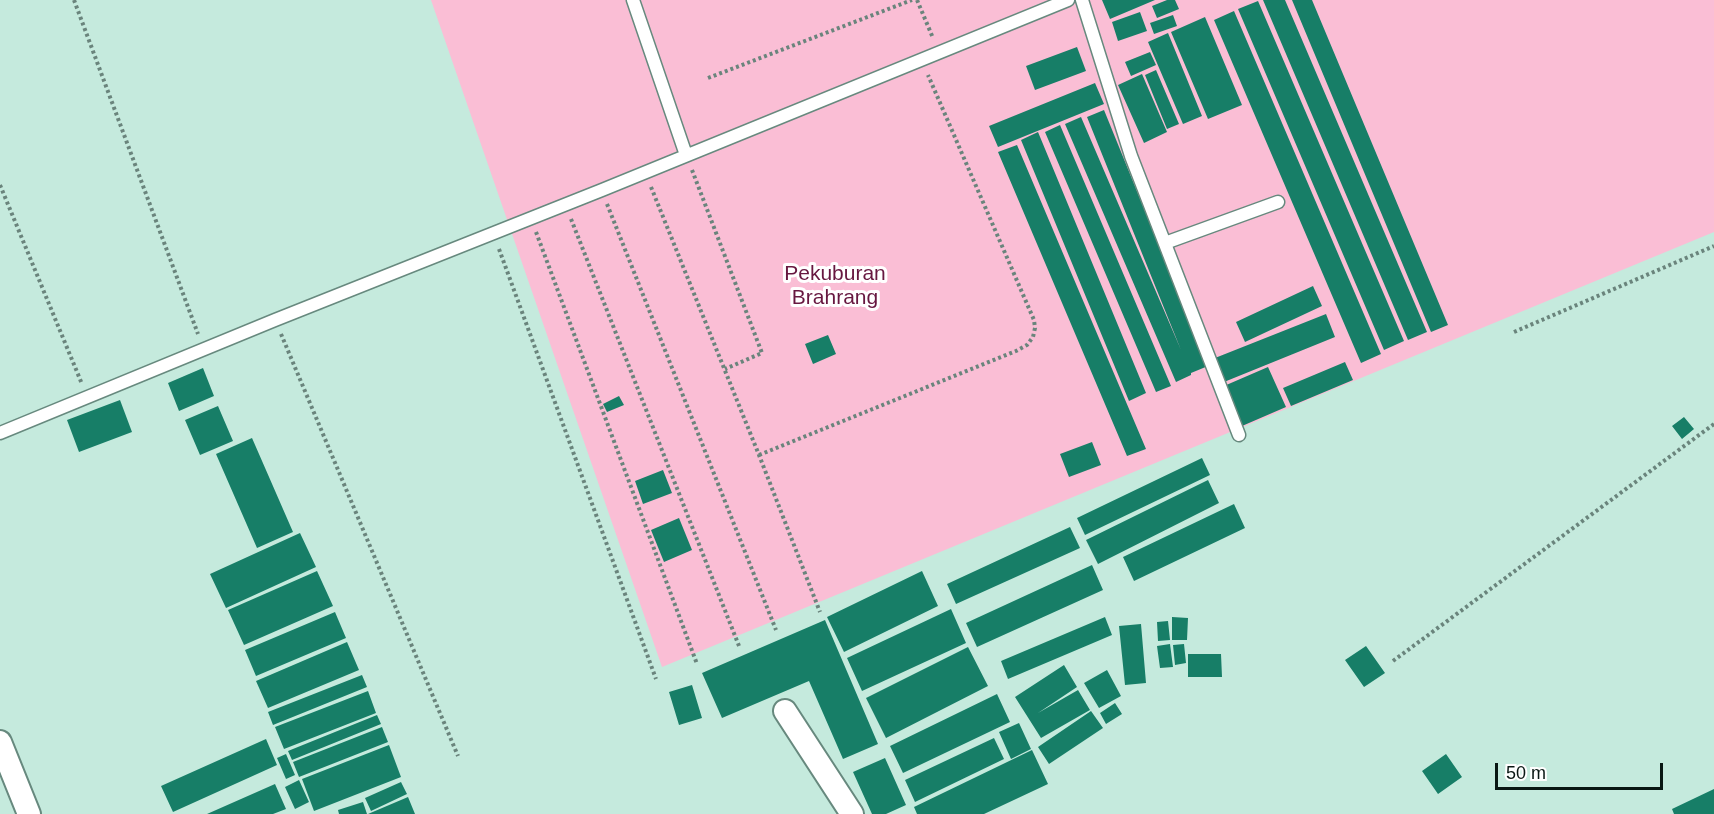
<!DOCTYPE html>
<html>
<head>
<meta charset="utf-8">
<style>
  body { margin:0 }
  #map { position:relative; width:1714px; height:814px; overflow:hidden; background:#c5eadd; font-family:Arial,sans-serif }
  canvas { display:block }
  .scale { position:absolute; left:1495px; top:763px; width:168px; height:27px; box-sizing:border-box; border:3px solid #091713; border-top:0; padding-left:8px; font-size:18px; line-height:21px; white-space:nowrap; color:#091713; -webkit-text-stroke:4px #fff; paint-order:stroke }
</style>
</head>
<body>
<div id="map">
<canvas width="1714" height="814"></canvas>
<div class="scale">50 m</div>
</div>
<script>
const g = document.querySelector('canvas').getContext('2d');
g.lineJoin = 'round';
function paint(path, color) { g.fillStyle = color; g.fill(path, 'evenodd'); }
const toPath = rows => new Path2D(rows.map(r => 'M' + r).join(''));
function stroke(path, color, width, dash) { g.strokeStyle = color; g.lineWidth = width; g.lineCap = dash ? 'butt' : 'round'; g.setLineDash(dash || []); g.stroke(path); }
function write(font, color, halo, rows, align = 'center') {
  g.font = font + ' Arial,sans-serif'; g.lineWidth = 6; g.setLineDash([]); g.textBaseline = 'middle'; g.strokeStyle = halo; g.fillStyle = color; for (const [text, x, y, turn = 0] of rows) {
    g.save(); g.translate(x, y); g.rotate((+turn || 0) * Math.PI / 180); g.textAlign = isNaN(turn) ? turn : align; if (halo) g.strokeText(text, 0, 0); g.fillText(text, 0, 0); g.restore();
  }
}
paint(toPath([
  [431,0,1714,0,1714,232,662,667]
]), '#fabed5');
paint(toPath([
  [1102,0,1155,0,1110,19],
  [1167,0,1175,0,1179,9,1157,18,1152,6],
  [1263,0,1285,0,1427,332,1408,340],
  [1292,0,1312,0,1448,325,1431,332],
  [1258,1,1404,341,1384,350,1238,9],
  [1234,11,1381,354,1361,363,1214,20],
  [1140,12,1147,31,1118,41,1112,22],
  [1173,15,1177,26,1154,34,1150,23],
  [1205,17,1242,105,1208,119,1171,32],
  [1168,33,1202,116,1183,124,1148,42],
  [1077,47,1086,71,1035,90,1026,66],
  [1150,52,1156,65,1131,76,1125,62],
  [1156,70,1179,124,1167,129,1145,75],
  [1142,74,1167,132,1144,143,1118,85],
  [1095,83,1104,104,998,147,989,126],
  [1104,110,1208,366,1191,373,1191,375,1176,382,1065,124,1081,117,1181,350,1087,117],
  [1060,125,1171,386,1156,392,1045,132],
  [1038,132,1146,393,1129,401,1021,140],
  [1017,145,1146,449,1127,456,998,152],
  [1313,286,1322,306,1245,342,1236,322],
  [1326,314,1335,337,1224,382,1215,358],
  [828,335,836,354,813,364,805,344],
  [1345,362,1353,380,1291,406,1283,388],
  [1268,367,1286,407,1242,426,1224,386],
  [203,368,214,396,179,411,168,383],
  [619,396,624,405,607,412,603,404],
  [120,400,132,432,79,452,67,420],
  [218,406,233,441,200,455,185,420],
  [1684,417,1694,429,1682,439,1672,426],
  [252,438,293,532,257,548,216,454],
  [1092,442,1101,465,1069,477,1060,454],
  [1202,458,1210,475,1085,535,1077,518],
  [663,470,672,493,643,504,635,481],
  [1208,480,1219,503,1098,564,1086,540],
  [1234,504,1245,528,1134,581,1123,557],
  [679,518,692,550,664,562,651,530],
  [1070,527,1080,548,956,604,947,584],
  [300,533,316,567,226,608,210,574],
  [1092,565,1103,590,977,647,966,623],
  [317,571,333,606,244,645,228,610],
  [922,571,938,606,844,652,827,617],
  [951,609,966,643,862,691,847,658],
  [335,612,346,638,256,676,245,650],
  [1105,617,1112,635,1008,679,1001,661],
  [1172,617,1188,618,1187,640,1172,640],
  [825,620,878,744,843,759,809,681,722,718,702,673],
  [1168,621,1170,640,1158,641,1157,622],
  [1141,624,1146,683,1125,685,1119,626],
  [347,642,359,670,268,708,256,681],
  [1170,644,1173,667,1160,668,1157,646],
  [1184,644,1186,663,1175,665,1173,645],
  [1366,646,1385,673,1364,687,1345,660],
  [968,647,988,686,886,738,866,698],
  [1188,654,1221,654,1222,677,1188,677],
  [1064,665,1077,687,1038,713,1078,690,1090,710,1041,738,1015,697],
  [1107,670,1121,696,1099,708,1084,683],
  [362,675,367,687,273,725,268,712],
  [692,685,702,718,679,725,669,692],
  [368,691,376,713,284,749,275,727],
  [997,694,1010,722,903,773,890,746],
  [1115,703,1122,714,1106,724,1100,713],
  [1091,711,1103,728,1049,764,1038,747],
  [377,715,381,724,292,760,288,751],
  [1019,723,1031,749,1011,759,999,732],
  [382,727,388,742,299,777,293,762],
  [994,738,1004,759,915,802,905,780],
  [266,739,277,765,173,812,161,786],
  [389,745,401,777,314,811,302,779],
  [1032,750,1048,784,984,814,917,814,914,807],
  [286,754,295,775,286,779,277,758],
  [1446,754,1462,777,1438,794,1422,771],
  [885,758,906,805,886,814,872,814,853,772],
  [299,780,309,802,295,809,285,787],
  [401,782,407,794,371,811,365,798],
  [275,784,286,809,273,814,207,814],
  [1714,789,1714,814,1674,814,1672,809],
  [408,797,415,814,368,814],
  [363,802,367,814,339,814,338,810]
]), '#177e67');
const service = toPath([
  [633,0,686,155],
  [1082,0,1131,156,1239,435],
  [1165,243,1278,202],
  [0,433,275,320,602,190,1068,0]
]);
const minor = toPath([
  [785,711,852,814],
  [0,742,29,814]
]);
stroke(service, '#67897e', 15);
stroke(minor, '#67897e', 26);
stroke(toPath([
  [74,0,198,334],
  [917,0,933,38],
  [708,78,912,0],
  [692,170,762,353,725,369],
  [0,185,82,384],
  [651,187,759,455,820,612],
  [607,204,776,630],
  [571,219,739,646],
  [536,232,697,664],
  [499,249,656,679],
  [1514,332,1714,246],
  [281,334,458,756],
  [759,455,1016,351,1027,345,1033,337,1035,328,1034,320,928,75],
  [1393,661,1714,424]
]), '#6a847c', 4, [3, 3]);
stroke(service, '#fff', 12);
stroke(minor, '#fff', 22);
write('21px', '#671740', '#fff', [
  ["Pekuburan",835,274],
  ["Brahrang",835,298]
]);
</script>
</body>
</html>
